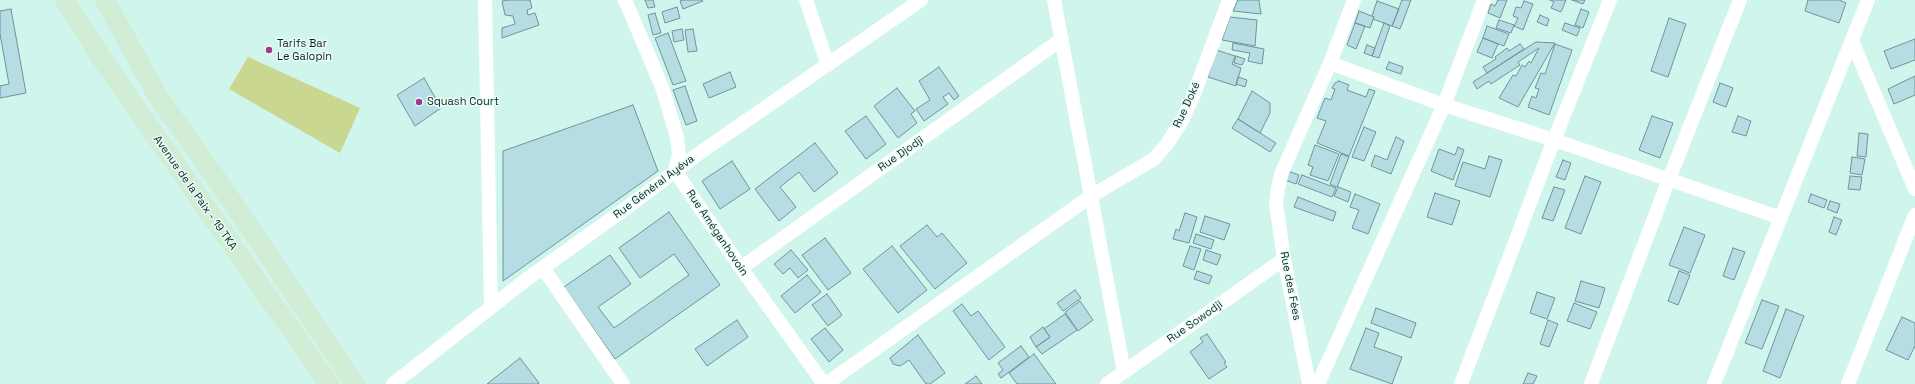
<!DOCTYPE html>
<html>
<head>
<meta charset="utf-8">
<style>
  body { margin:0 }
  canvas { display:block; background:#cff5ec }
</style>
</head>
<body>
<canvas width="1915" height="384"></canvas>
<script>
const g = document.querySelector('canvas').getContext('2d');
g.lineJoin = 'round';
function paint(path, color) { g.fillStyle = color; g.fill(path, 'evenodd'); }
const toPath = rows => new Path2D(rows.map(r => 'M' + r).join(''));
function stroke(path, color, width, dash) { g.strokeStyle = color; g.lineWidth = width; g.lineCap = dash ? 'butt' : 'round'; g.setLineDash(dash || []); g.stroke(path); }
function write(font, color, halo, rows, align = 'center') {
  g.font = font + ' "Space Grotesk",sans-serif'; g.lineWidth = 3; g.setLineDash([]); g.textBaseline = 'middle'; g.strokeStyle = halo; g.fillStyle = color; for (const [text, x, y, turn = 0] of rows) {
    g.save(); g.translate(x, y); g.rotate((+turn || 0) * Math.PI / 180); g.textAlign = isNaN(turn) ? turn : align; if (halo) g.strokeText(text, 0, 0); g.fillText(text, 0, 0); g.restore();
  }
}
paint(toPath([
  [248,57,360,108,340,153,229,89]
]), '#cad790');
const building = toPath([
  [508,0,530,0,532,8,527,10,528,15,535,13,539,25,502,38,502,28,515,24,513,16,505,15,502,1,508,0],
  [645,0,653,0,655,7,648,8,645,0],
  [683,0,702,0,703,1,683,9,680,1,683,0],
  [1238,0,1259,0,1261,14,1233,11,1238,0],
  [1402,0,1411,0,1400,29,1392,26,1402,0],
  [1498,0,1507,0,1500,18,1488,13,1491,4,1495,6,1498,0],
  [1550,0,1566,0,1561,12,1551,8,1554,2,1550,0],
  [1572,0,1585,0,1583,4,1572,0],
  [1808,0,1839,0,1846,3,1839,23,1805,11,1808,0],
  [1377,1,1399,9,1392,26,1373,19,1374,17,1372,16,1377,1],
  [1524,1,1533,4,1523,30,1514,26,1518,18,1513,16,1516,7,1521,8,1524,1],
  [677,7,680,18,665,23,662,12,677,7],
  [11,9,26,93,0,98,0,86,9,84,0,34,0,11,11,9],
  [1581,9,1589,12,1583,28,1575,25,1581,9],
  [1359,11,1374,17,1370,28,1355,23,1359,11],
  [655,13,661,33,653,35,648,15,655,13],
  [1540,15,1549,19,1547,26,1537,22,1540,15],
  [1230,17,1257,20,1255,46,1222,40,1230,17],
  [1669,18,1686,24,1668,77,1651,71,1669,18],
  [1499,20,1514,25,1511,33,1496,28,1499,20],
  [1355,23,1365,26,1356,49,1347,45,1355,23],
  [1384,23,1390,26,1379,58,1372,56,1384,23],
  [1565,23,1580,28,1577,36,1562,30,1565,23],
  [1487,26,1509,34,1504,46,1483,38,1487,26],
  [682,29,684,40,674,42,672,31,682,29],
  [693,29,697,51,688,52,685,30,693,29],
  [668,33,686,81,673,85,655,38,668,33],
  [1483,38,1498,44,1492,58,1477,52,1483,38],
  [1915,39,1915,60,1891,69,1884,51,1915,39],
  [1536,42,1555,43,1518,107,1499,98,1513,75,1516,76,1522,65,1525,67,1529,61,1531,63,1539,48,1518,62,1520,65,1491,84,1489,81,1477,89,1473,82,1536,42],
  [1233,43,1264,49,1262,64,1248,61,1250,53,1232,50,1233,43],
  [1520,44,1524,49,1487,73,1483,67,1496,59,1495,57,1507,48,1509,51,1520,44],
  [1555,44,1572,50,1549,115,1528,107,1532,96,1536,98,1539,89,1535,88,1541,73,1545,74,1555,44],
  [1367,45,1375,48,1372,56,1364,53,1367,45],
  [1216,50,1235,56,1232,64,1241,68,1236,86,1208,77,1216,50],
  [1236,56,1245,59,1242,65,1234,63,1236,56],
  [1389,62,1403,67,1401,74,1386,69,1389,62],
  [939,67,959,96,954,100,949,93,943,97,948,104,924,121,916,109,930,100,919,81,939,67],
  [730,72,736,87,709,98,703,84,730,72],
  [1915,76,1915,95,1894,104,1888,89,1915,76],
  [1238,77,1247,80,1245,87,1236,84,1238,77],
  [424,78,441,108,415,126,397,95,424,78],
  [1339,81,1349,85,1347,90,1366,97,1369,89,1375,91,1349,156,1317,143,1326,121,1317,118,1325,98,1331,100,1335,89,1332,88,1335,83,1339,81],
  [1720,83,1733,88,1726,107,1713,102,1720,83],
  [685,86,697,121,686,125,673,90,685,86],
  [897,88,915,111,911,114,917,123,898,138,874,106,897,88],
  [1252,91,1270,103,1270,113,1260,133,1238,119,1252,91],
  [633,105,658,171,503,281,503,151,633,105],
  [866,116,886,144,866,159,845,131,866,116],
  [1652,116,1673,123,1660,158,1639,150,1652,116],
  [1738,116,1751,121,1746,136,1732,132,1738,116],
  [1238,119,1276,143,1270,152,1232,128,1238,119],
  [1364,127,1376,132,1364,161,1352,157,1364,127],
  [1859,133,1868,134,1866,157,1857,156,1859,133],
  [1396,137,1404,141,1391,174,1371,166,1375,155,1387,160,1396,137],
  [815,143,838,173,814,192,799,172,780,187,796,207,779,221,755,189,815,143],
  [1315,145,1339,154,1328,181,1310,175,1313,167,1308,165,1315,145],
  [1458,147,1464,150,1453,180,1431,171,1439,149,1455,155,1458,147],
  [1341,154,1349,157,1337,187,1330,184,1341,154],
  [1489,156,1502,160,1490,197,1455,186,1463,162,1485,169,1489,156],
  [1852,157,1865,159,1862,175,1850,173,1852,157],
  [1563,160,1571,163,1565,180,1556,177,1563,160],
  [732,161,750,189,720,209,702,181,732,161],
  [1288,171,1299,175,1296,184,1285,180,1288,171],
  [1302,175,1336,188,1332,197,1298,184,1302,175],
  [1585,176,1601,182,1581,234,1565,228,1585,176],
  [1850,176,1862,177,1860,190,1848,189,1850,176],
  [1338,187,1351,192,1348,202,1334,196,1338,187],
  [1554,187,1565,190,1553,221,1542,218,1554,187],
  [1435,193,1460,201,1452,225,1427,217,1435,193],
  [1355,194,1380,204,1368,234,1352,228,1359,210,1350,207,1355,194],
  [1811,194,1827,200,1824,208,1808,202,1811,194],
  [1298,197,1336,212,1333,221,1294,207,1298,197],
  [1830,201,1840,204,1837,213,1827,209,1830,201],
  [669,212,720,285,615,359,564,287,610,255,631,284,598,307,614,328,689,275,674,254,640,278,619,248,669,212],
  [1185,213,1197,217,1189,243,1173,239,1176,229,1179,231,1185,213],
  [1205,216,1230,224,1224,240,1200,232,1205,216],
  [1834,217,1842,220,1836,235,1829,232,1834,217],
  [927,225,937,237,942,233,967,263,935,289,900,246,927,225],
  [1684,227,1705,235,1690,273,1669,265,1684,227],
  [1196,234,1214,240,1211,249,1193,243,1196,234],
  [825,238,851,273,828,290,802,255,825,238],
  [892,246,927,290,898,313,863,269,892,246],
  [1190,246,1201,249,1194,270,1183,266,1190,246],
  [1733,248,1745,252,1734,280,1723,276,1733,248],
  [791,250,808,270,798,278,790,268,783,274,774,264,791,250],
  [1206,250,1221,255,1217,265,1203,260,1206,250],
  [1197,271,1212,276,1209,284,1194,279,1197,271],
  [1679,271,1690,275,1678,305,1668,301,1679,271],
  [807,275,821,292,795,313,781,296,807,275],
  [1581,281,1605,288,1599,308,1575,301,1581,281],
  [1075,290,1081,298,1063,311,1057,303,1075,290],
  [1537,292,1555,298,1547,319,1530,313,1537,292],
  [827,294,842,315,828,326,812,305,827,294],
  [1762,300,1779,306,1762,349,1745,343,1762,300],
  [1080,301,1093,320,1078,331,1065,312,1080,301],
  [1574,303,1597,312,1590,329,1567,321,1574,303],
  [962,304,971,316,978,311,1005,347,989,360,953,311,962,304],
  [1376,308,1416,323,1411,338,1371,323,1376,308],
  [1786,309,1804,316,1780,378,1763,371,1786,309],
  [1065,314,1077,330,1042,354,1036,347,1050,337,1044,329,1065,314],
  [1902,317,1915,323,1915,346,1908,360,1886,350,1902,317],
  [737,320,748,337,707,366,695,349,737,320],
  [1548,320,1558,324,1549,347,1540,344,1548,320],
  [1043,327,1050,337,1036,347,1030,337,1043,327],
  [825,328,843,350,829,362,811,339,825,328],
  [1366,328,1379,333,1374,347,1402,357,1392,384,1350,369,1366,328],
  [1207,334,1226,362,1224,363,1227,367,1209,379,1190,352,1203,342,1200,338,1207,334],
  [918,335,945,373,930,384,926,384,909,360,900,366,893,364,890,358,918,335],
  [1021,346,1029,357,1001,378,998,374,1003,370,998,363,1021,346],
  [1034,354,1056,384,1017,384,1009,373,1034,354],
  [520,358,539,383,538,384,487,384,520,358],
  [1528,373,1537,376,1533,384,1523,384,1528,373],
  [976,376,982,384,965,384,976,376]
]);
paint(building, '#b7dde4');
stroke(building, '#6f949a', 1);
stroke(toPath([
  [485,0,491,306],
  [625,0,662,87,677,137,679,155,675,171,741,268,824,384],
  [806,0,828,65],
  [1054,0,1124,372],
  [1852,41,1915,189],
  [1330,63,1444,105,1554,140,1781,218],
  [543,268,623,384],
  [741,268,1062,39],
  [393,384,527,279,625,209,701,152,921,0],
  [826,384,1091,196,1154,159,1167,144,1182,121,1194,94,1229,0],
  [1107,384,1284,259],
  [1309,384,1284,259,1276,203,1278,188,1282,172,1330,63,1354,0],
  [1318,384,1444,105,1484,0],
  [1461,384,1554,140,1610,0],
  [1591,384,1669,179,1740,0],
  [1714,384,1868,0],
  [1848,384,1915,215]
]), '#fff', 14);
stroke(toPath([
  [65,0,100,56,329,384],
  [105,0,157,95,218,181,355,384]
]), '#d1edd6', 20);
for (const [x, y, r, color] of [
  [269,50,4,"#a33594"],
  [419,102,4,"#a33594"]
]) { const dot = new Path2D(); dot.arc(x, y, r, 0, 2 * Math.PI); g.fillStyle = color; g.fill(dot); stroke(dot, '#e8fff9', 1.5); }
write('11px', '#13211e', '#e8fff9', [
  ["Tarifs Bar",277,44],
  ["Le Galopin",277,57],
  ["Squash Court",427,102]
], 'left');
write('11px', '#13211e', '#e8fff9', [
  ["Rue Doké",1187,105,-65],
  ["Rue Djodji",901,154,-35],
  ["Rue Général Ayéva",654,187,-37],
  ["Avenue de la Paix - 19 TKA",195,193,55],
  ["Rue Améganhovoin",717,233,56],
  ["Rue des Fées",1290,286,79],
  ["Rue Sowodji",1195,322,-35]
]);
</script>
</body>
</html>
